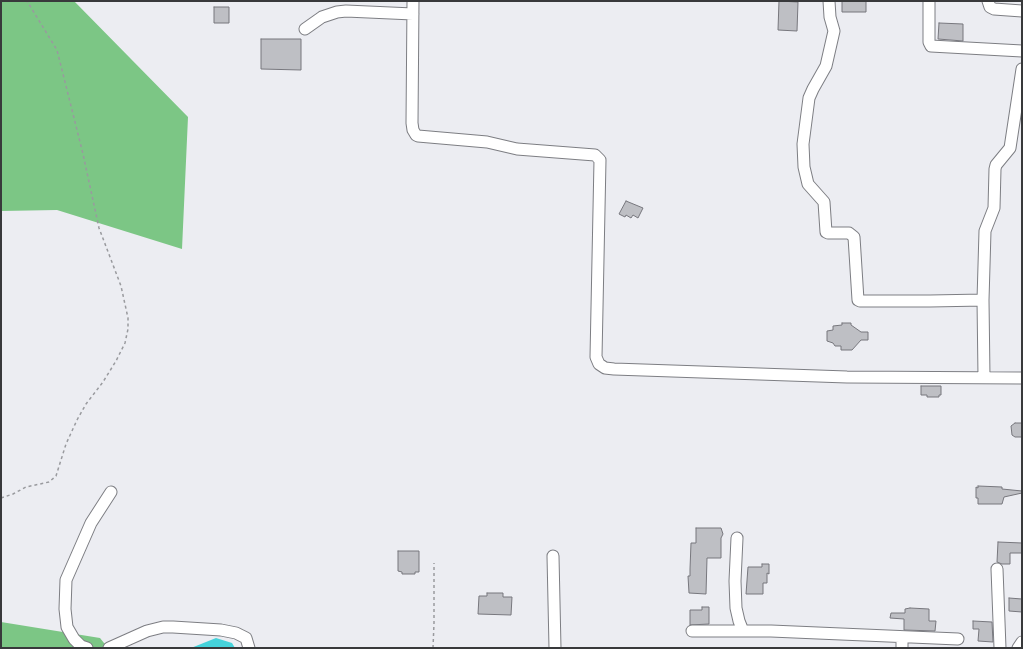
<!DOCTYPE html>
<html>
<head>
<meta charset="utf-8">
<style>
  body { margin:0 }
  #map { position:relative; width:1023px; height:649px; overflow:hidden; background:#ecedf2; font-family:"Work Sans",sans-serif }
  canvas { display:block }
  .frame { position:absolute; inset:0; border:2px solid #38393b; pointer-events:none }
</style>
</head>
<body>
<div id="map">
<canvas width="1023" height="649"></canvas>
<div class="frame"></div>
</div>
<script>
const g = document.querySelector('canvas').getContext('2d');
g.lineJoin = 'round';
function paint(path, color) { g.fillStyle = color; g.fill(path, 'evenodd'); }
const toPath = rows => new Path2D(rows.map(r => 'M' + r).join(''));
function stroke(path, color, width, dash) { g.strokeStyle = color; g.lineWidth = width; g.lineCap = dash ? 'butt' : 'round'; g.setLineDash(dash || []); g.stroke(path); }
paint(toPath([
  [1,1,74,1,188,117,182,249,57,210,1,211],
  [1,622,100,638,108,648,1,648]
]), '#7cc685');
paint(toPath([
  [216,638,232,643,235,648,191,648]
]), '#45d3db');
const building = toPath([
  [779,1,798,2,797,31,778,30,779,1],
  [842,1,866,1,866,12,842,12,842,1],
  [214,7,229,7,229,23,214,23,214,7],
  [939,23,963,24,963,41,938,39,939,23],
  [261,39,301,39,301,70,261,69,261,39],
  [626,201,643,208,638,218,633,215,631,218,626,215,625,217,619,214,626,201],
  [842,323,851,323,851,325,861,332,868,332,868,340,861,340,852,350,841,350,841,346,835,346,833,343,827,341,827,331,833,330,833,326,842,325,842,323],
  [921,386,941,386,941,395,939,395,939,397,927,397,927,395,921,395,921,386],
  [1015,423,1022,423,1022,437,1015,437,1012,435,1011,426,1015,423],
  [978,486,1002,487,1002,489,1022,491,1022,493,1004,497,1002,504,978,504,978,498,976,498,976,487,978,488,978,486],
  [696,528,721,528,723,534,721,538,721,558,707,558,706,594,689,593,688,576,690,576,690,569,691,543,696,543,696,528],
  [998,542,1022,543,1022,553,1010,553,1010,564,1002,564,997,562,998,542],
  [398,551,419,551,419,572,415,572,415,574,402,574,402,572,398,571,398,551],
  [762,564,769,564,769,574,767,573,767,583,763,583,763,594,746,594,748,567,762,567,762,564],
  [487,593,503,593,503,597,512,597,511,615,478,614,479,596,487,596,487,593],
  [1009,598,1022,599,1022,612,1009,611,1009,598],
  [702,607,709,607,709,624,690,625,690,610,702,610,702,607],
  [910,608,929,609,929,621,936,621,935,631,904,630,904,619,890,618,891,613,905,613,905,609,910,608],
  [973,621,992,622,993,642,978,641,979,629,973,629,973,621]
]);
paint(building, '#bebfc4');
stroke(building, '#77777d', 1);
const minor = toPath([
  [413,1,412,123,413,130,416,135,418,136,487,142,517,149,595,155,600,160,596,357,599,364,605,368,614,369,847,377,1022,378],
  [829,1,830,17,834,31,826,66,813,89,809,98,803,144,804,167,808,184,824,202,826,232,828,233,849,233,854,237,858,300,860,301,930,301,983,300],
  [929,1,929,42,931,46,1022,51],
  [988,1,990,7,994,9,1022,11],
  [305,29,322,17,337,12,346,11,413,14],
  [984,377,983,300,985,231,994,208,995,169,996,165,1010,148,1022,69],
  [737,538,735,581,736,608,739,621,743,631],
  [553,556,555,648],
  [997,569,1000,648],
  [692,631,771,631,958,639],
  [87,648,81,646,74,639,67,627,65,609,66,580,91,523,111,492],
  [109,648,147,631,163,627,173,627,221,630,236,633,246,638,249,648],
  [902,648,902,637],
  [1018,648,1022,642]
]);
stroke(minor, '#7d7e83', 13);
stroke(toPath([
  [1,498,13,494,26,487,49,482,56,476,66,444,77,420,86,404,103,382,116,361,125,343,128,329,128,318,121,286,99,228,83,154,57,50,27,1],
  [433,648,434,623,434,563]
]), '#999a9e', 1.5, [3, 3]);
stroke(minor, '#fff', 11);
</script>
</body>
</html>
